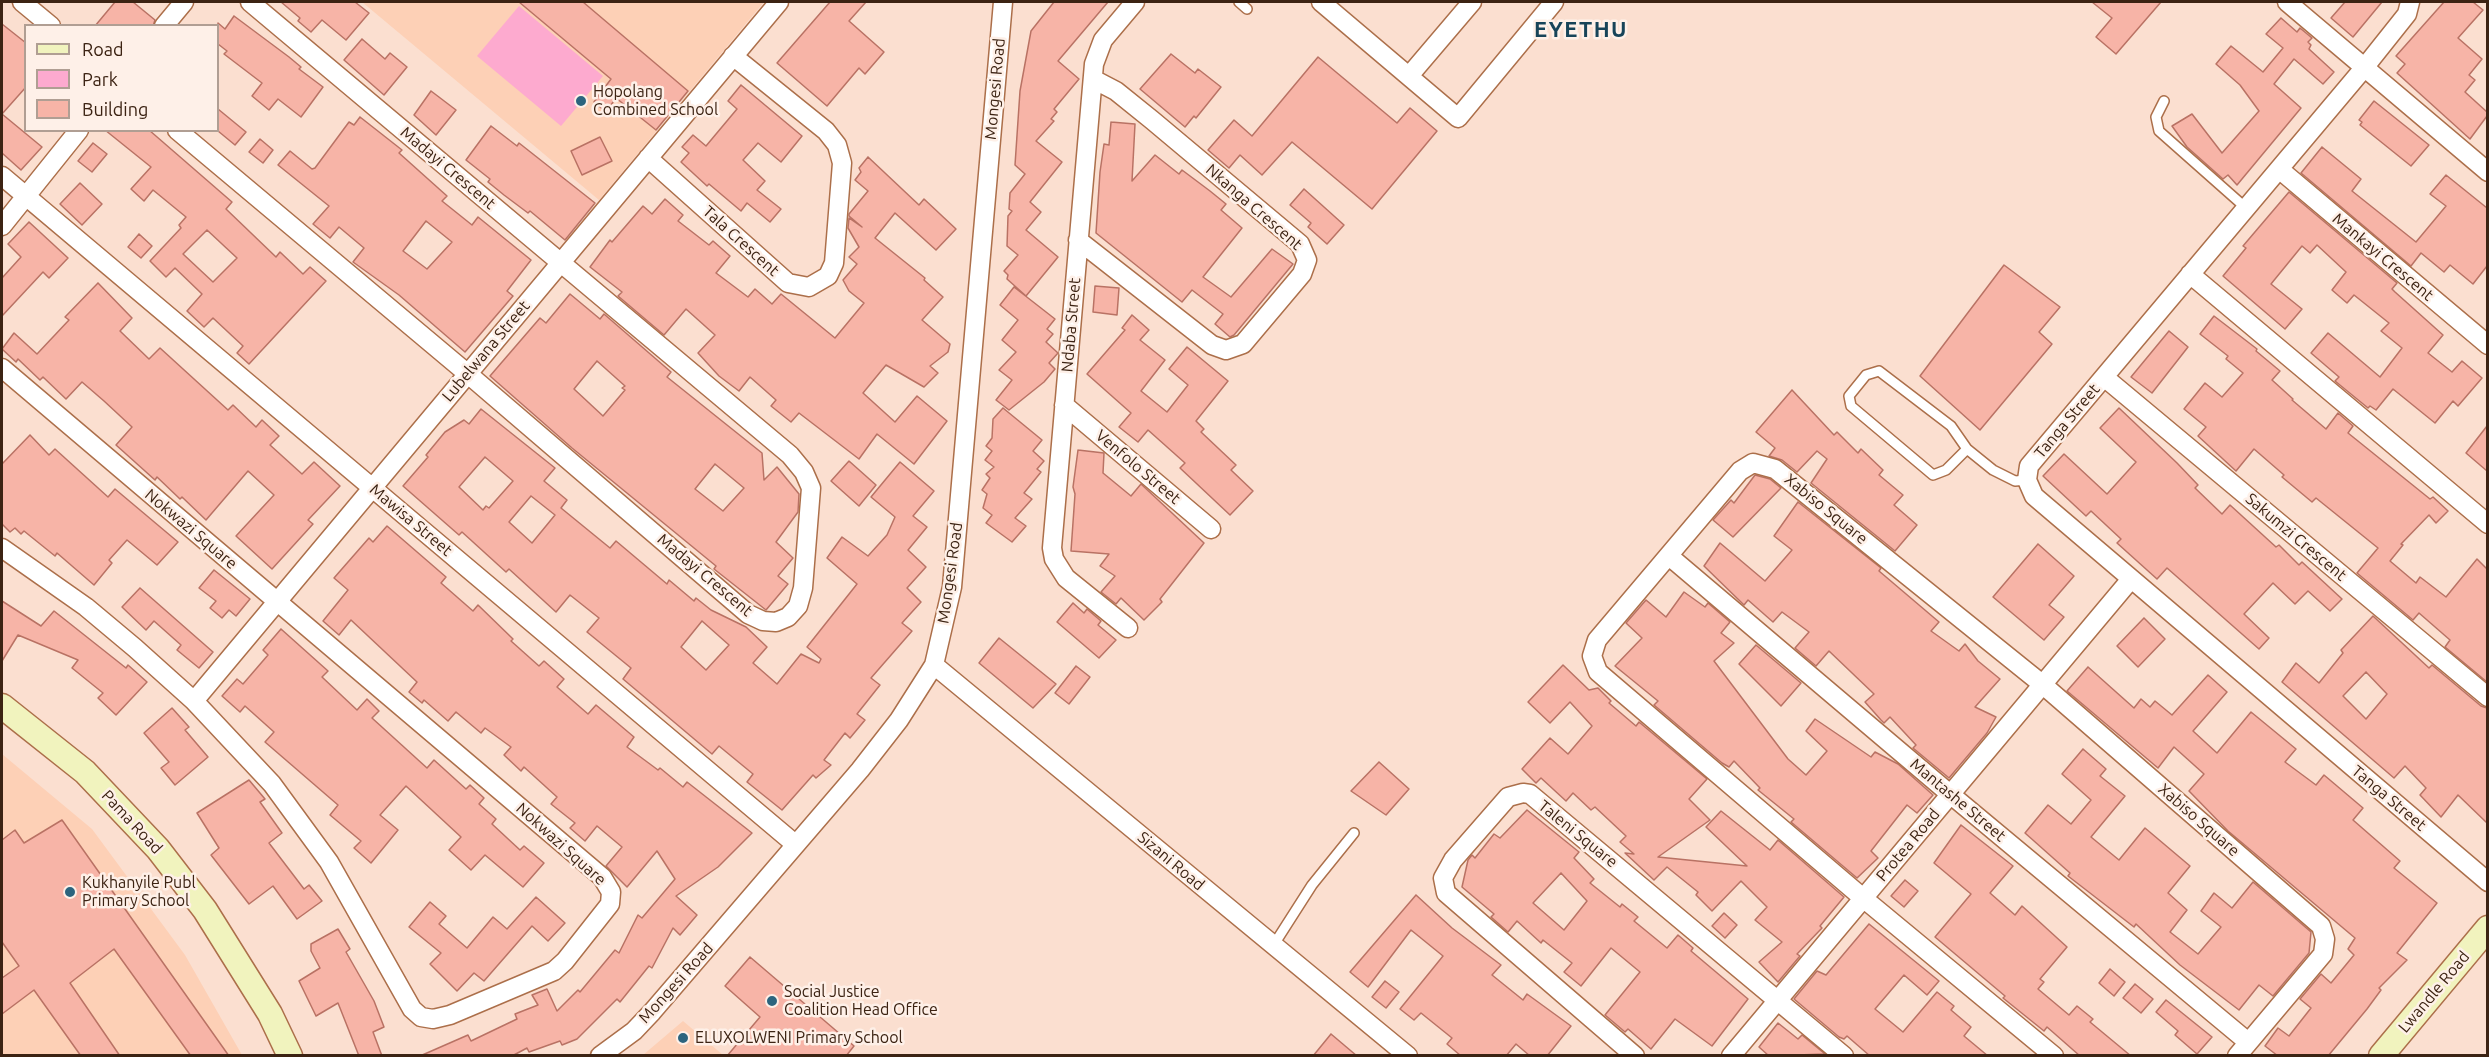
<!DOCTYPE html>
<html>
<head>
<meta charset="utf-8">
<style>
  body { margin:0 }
  #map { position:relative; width:2489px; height:1057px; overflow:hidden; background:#fbdfd0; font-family:Ubuntu,sans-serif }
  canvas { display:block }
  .frame { position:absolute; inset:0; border:3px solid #3c2313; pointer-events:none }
  .legend { position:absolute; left:24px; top:24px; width:195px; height:108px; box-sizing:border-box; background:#fef0e8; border:2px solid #b09e93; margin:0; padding:8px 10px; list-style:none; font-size:18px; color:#3c2313 }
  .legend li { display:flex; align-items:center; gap:12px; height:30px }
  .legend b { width:30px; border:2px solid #b09e93 }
</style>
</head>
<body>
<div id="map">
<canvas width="2489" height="1057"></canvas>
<div class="frame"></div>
<ul class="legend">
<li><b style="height:8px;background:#f1f3be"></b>Road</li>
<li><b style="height:16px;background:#fdaacf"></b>Park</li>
<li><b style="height:16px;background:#f7b4a7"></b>Building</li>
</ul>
</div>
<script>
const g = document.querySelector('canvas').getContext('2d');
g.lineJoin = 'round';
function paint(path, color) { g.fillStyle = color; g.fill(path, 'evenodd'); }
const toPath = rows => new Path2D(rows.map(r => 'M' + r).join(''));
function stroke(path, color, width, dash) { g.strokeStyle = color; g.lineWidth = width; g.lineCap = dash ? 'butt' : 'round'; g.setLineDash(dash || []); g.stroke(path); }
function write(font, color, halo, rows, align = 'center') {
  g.font = font + ' Ubuntu,sans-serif'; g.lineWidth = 5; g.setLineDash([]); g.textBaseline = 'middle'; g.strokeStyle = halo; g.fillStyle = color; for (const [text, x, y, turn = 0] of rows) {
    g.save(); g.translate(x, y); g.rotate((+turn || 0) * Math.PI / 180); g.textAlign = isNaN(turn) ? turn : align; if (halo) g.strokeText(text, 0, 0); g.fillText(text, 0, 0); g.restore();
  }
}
paint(toPath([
  [362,2,764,2,599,200],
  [2,754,92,829,185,955,242,1055,2,1055],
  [683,1021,723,1055,643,1055]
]), '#fdd0b6');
paint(toPath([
  [519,6,603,76,561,126,477,56]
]), '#fdaacf');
const building = toPath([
  [115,2,133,2,155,20,153,26,95,26,115,2],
  [281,2,355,2,369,13,346,40,322,20,311,32,298,21,300,18,281,2],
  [519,2,583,2,688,91,656,130,616,98,606,112,594,102,611,79,519,2],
  [830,2,866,2,849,21,884,52,865,74,859,68,827,106,777,63,830,2],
  [1054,2,1108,2,1058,61,1079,79,1054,109,1057,112,1051,119,1054,121,1036,141,1062,162,1030,202,1041,212,1026,230,1058,257,1026,296,1007,279,1008,275,1004,271,1018,255,1007,246,1008,216,1012,211,1009,209,1010,193,1025,174,1015,165,1020,91,1031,31,1054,2],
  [2092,2,2161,2,2116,54,2096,37,2112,18,2092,2],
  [2345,2,2382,2,2353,37,2331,18,2345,2],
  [2444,2,2473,2,2483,10,2458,38,2482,59,2469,75,2475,80,2465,92,2487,112,2487,116,2470,139,2397,73,2405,64,2396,56,2444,2],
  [234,16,289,57,301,67,299,69,323,87,301,117,278,99,269,110,252,96,262,83,224,54,227,51,218,44,218,23,225,29,234,16],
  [2281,18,2297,32,2300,28,2312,38,2308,42,2311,45,2309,49,2334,72,2323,84,2294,59,2274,84,2301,108,2237,185,2228,175,2223,179,2187,147,2172,126,2192,114,2222,153,2259,111,2240,85,2216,64,2231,46,2263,72,2283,48,2266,34,2281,18],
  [2,24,26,43,26,87,2,114,42,147,21,170,2,153,2,24],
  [362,39,385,59,390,53,407,67,384,95,344,60,362,39],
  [1171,54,1195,73,1198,69,1221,87,1196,118,1194,116,1185,127,1140,89,1171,54],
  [1318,57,1397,123,1410,108,1437,131,1372,209,1292,142,1262,175,1240,155,1229,168,1208,150,1234,120,1252,136,1318,57],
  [741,85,802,136,781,162,758,143,743,160,765,181,757,190,781,209,770,222,747,203,741,211,709,184,707,186,681,162,689,153,682,147,693,135,706,146,737,109,728,101,741,85],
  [431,91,456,110,436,135,414,115,431,91],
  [2374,101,2429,145,2411,166,2360,125,2362,122,2359,120,2374,101],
  [218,109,246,132,235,145,218,131,218,109],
  [360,117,402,150,399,153,447,196,442,201,472,225,478,217,531,260,507,291,513,296,465,352,399,295,353,262,364,248,339,227,330,238,313,224,329,206,278,165,290,151,312,169,315,168,349,122,354,125,360,117],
  [426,221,452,242,427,269,403,251,426,221],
  [1111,122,1135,124,1132,181,1155,155,1179,174,1182,170,1210,191,1226,204,1221,210,1242,228,1203,277,1231,297,1272,249,1293,264,1234,335,1230,337,1215,324,1223,314,1192,290,1182,302,1096,233,1100,172,1104,144,1109,145,1111,122],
  [491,126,517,146,519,143,595,203,565,240,530,211,528,213,504,195,488,182,490,179,466,160,491,126],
  [105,130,149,130,232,202,226,209,276,257,280,252,303,274,310,267,326,281,249,364,237,353,243,346,213,318,204,327,187,311,202,294,175,268,166,277,150,261,181,228,179,225,186,217,153,190,144,201,131,189,151,167,105,130],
  [207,230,237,258,213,282,183,254,207,230],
  [600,137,612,161,582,175,571,151,600,137],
  [260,139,273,150,263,163,249,152,260,139],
  [93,143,107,154,92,172,78,161,93,143],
  [2322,147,2361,179,2352,191,2416,242,2446,206,2430,194,2446,175,2487,208,2487,266,2473,284,2450,265,2444,272,2421,253,2411,266,2301,173,2322,147],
  [868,157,919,205,924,199,956,229,936,250,895,213,875,238,925,278,924,280,943,297,922,320,950,344,948,352,930,366,938,373,924,387,886,365,863,393,895,422,917,396,947,421,914,464,877,434,859,459,799,413,791,422,771,406,776,400,750,377,739,391,719,376,698,353,715,335,686,309,664,335,618,296,622,292,590,267,610,240,612,242,643,206,652,214,665,199,683,215,678,221,709,245,713,241,730,256,716,273,748,297,755,289,772,304,781,294,835,338,864,303,849,291,843,280,857,264,849,257,859,247,848,228,849,218,862,227,849,216,849,214,868,191,855,180,861,172,859,168,868,157],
  [80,183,102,204,82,225,60,204,80,183],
  [1304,189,1344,225,1327,244,1308,227,1311,223,1290,205,1304,189],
  [2289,192,2397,283,2392,289,2395,292,2443,335,2428,353,2452,372,2462,361,2482,378,2458,406,2453,401,2435,423,2393,389,2376,410,2370,406,2368,408,2335,381,2339,377,2311,353,2328,333,2380,377,2402,348,2381,331,2389,323,2354,295,2347,303,2332,290,2346,272,2317,245,2310,253,2302,246,2271,284,2302,309,2285,329,2223,276,2246,248,2243,246,2289,192],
  [29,222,68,258,49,278,43,272,2,316,2,278,21,257,8,244,29,222],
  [139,234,152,246,141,258,128,247,139,234],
  [2004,265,2060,307,2039,332,2052,344,1980,430,1920,376,2004,265],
  [98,283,132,318,120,331,149,359,160,348,228,410,233,405,256,427,262,420,279,436,270,445,302,474,314,462,340,486,308,520,313,524,272,569,236,536,274,495,248,471,206,520,182,497,180,499,157,477,155,480,116,445,132,427,104,401,82,382,66,399,43,377,40,380,18,359,16,362,2,349,14,333,37,354,69,320,65,317,98,283],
  [1095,286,1119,288,1117,315,1093,312,1095,286],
  [1014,287,1055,319,1047,329,1053,334,1046,342,1058,353,1049,363,1055,369,1044,382,1009,410,996,400,1012,380,999,370,1016,352,1002,340,1018,320,1000,305,1014,287],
  [570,294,600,319,604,314,671,372,667,377,762,453,764,480,777,467,799,494,798,512,776,542,793,558,778,576,788,584,766,610,714,569,716,566,572,448,490,376,540,318,546,323,570,294],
  [597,361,625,386,622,388,625,390,603,416,574,389,597,361],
  [715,464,744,488,723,511,695,489,715,464],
  [1132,315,1149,330,1140,340,1165,360,1141,391,1167,412,1188,385,1169,369,1187,347,1228,381,1196,421,1204,429,1201,432,1236,465,1231,470,1253,491,1230,515,1180,468,1185,463,1148,430,1138,442,1119,427,1131,413,1087,374,1125,330,1122,328,1132,315],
  [2214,316,2257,349,2256,351,2280,371,2272,380,2293,399,2292,400,2326,429,2338,413,2353,426,2348,433,2430,499,2433,497,2448,511,2436,523,2429,515,2401,544,2403,545,2390,561,2416,583,2420,577,2446,597,2477,559,2487,569,2487,682,2445,647,2450,640,2419,613,2413,620,2357,573,2378,548,2316,498,2312,502,2282,477,2284,475,2254,449,2236,471,2198,436,2206,427,2184,409,2205,383,2222,397,2243,373,2226,359,2228,356,2200,334,2214,316],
  [2169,331,2188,347,2152,393,2131,377,2169,331],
  [1792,390,1834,435,1837,432,1858,453,1861,449,1883,470,1879,475,1903,495,1894,505,1917,525,1895,551,1811,483,1827,459,1817,451,1797,472,1782,460,1769,456,1775,448,1756,432,1792,390],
  [1003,408,1042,440,1033,451,1044,461,1037,469,1041,472,1024,493,1032,499,1015,518,1026,526,1012,542,986,523,992,515,983,508,987,494,982,490,990,478,986,474,994,467,985,460,992,451,986,446,992,438,993,419,1003,408],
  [2119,408,2177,463,2198,485,2195,488,2222,514,2230,505,2276,547,2279,545,2299,565,2302,562,2342,599,2330,611,2308,591,2295,604,2273,583,2244,614,2269,638,2259,649,2167,568,2157,579,2117,543,2121,539,2091,511,2086,516,2043,476,2064,454,2107,494,2136,462,2100,428,2119,408],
  [481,409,555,468,544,481,567,500,561,508,610,548,616,541,667,584,669,580,694,601,696,598,711,610,746,627,767,647,753,663,777,684,801,654,819,663,821,659,807,647,857,584,827,558,842,537,868,556,887,535,895,517,871,497,900,462,934,491,913,516,927,527,908,550,926,567,907,588,921,602,902,623,912,631,871,678,880,685,857,714,865,720,850,738,845,733,824,760,831,765,816,778,813,775,782,810,747,782,753,774,719,746,712,754,623,679,631,668,587,632,599,618,570,595,556,612,509,569,506,572,462,532,459,535,403,486,428,457,426,455,445,432,464,420,469,424,481,409],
  [485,457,513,481,489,508,486,506,483,510,459,487,485,457],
  [531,496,555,515,532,543,509,522,531,496],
  [702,621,729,645,706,670,681,647,702,621],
  [2487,426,2487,471,2466,453,2487,426],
  [30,435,49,455,55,449,108,497,115,489,178,542,157,565,127,540,109,560,112,563,94,585,57,553,55,556,24,531,21,534,15,528,10,532,2,524,2,464,30,435],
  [1078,450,1104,453,1103,473,1131,496,1141,484,1204,543,1160,599,1162,602,1144,620,1121,598,1116,604,1101,592,1115,576,1100,566,1109,554,1071,551,1075,494,1073,487,1078,450],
  [849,461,876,485,859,506,831,481,849,461],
  [1755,475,1770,479,1781,488,1733,537,1713,520,1731,500,1734,503,1755,475],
  [1798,502,1881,568,1879,571,1939,622,1931,631,1959,651,1965,644,1978,661,2000,679,1975,707,1996,717,1987,733,1949,778,1913,748,1916,745,1890,717,1884,723,1881,720,1865,702,1874,694,1829,651,1816,666,1795,648,1809,632,1782,612,1773,622,1748,600,1744,605,1704,566,1720,543,1765,581,1792,550,1774,536,1798,502],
  [387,526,446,577,441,583,473,611,478,605,513,639,511,641,539,666,544,661,564,679,557,687,588,714,596,705,634,737,627,747,658,770,660,768,683,787,687,782,752,833,718,867,676,896,697,915,680,935,673,928,652,968,649,966,620,1002,617,999,577,1039,562,1045,560,1041,529,1052,527,1048,512,1056,420,1056,468,1035,471,1041,517,1019,515,1014,538,1005,532,995,547,989,557,1011,578,990,580,992,615,950,619,953,638,915,642,918,675,879,657,851,627,887,606,866,622,847,597,826,585,841,570,828,575,823,551,804,557,797,524,767,521,771,504,755,511,747,485,728,481,733,456,712,448,721,424,700,422,703,409,692,417,682,351,620,339,635,323,621,348,590,334,578,369,538,373,542,387,526],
  [2038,544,2074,576,2049,605,2064,617,2044,640,1993,597,2038,544],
  [214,570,250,599,236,616,229,610,222,618,210,608,216,601,199,588,214,570],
  [140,588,213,652,199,668,177,650,181,645,154,621,146,630,122,607,140,588],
  [1684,592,1705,607,1708,603,1730,622,1721,633,1734,643,1714,661,1788,759,1806,775,1827,751,1806,731,1815,719,1871,757,1875,752,1898,764,1933,795,1917,813,1907,805,1871,851,1878,858,1857,878,1791,822,1794,819,1758,790,1760,788,1734,761,1729,767,1722,763,1654,705,1658,701,1615,666,1642,638,1626,623,1646,600,1666,617,1684,592],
  [2,601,41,626,54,611,126,668,128,665,147,682,116,715,98,698,103,693,72,668,78,660,18,635,2,661,2,601],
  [1073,603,1084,613,1087,609,1101,621,1098,625,1116,640,1099,658,1057,622,1073,603],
  [2373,616,2429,668,2432,665,2481,706,2487,708,2487,823,2458,795,2441,817,2420,795,2426,788,2405,766,2394,778,2282,682,2296,663,2319,683,2343,653,2341,650,2373,616],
  [2366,672,2387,694,2366,719,2343,696,2366,672],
  [2144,618,2165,639,2138,667,2117,646,2144,618],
  [281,629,328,671,322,677,357,710,367,699,379,711,372,718,427,768,434,760,466,789,470,785,484,798,479,804,496,819,492,824,520,850,524,846,544,863,523,887,485,855,471,870,449,850,461,837,406,786,380,815,398,830,371,863,354,848,361,841,330,815,338,805,265,742,274,732,245,706,240,712,222,696,237,679,243,684,268,655,263,650,281,629],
  [999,638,1056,684,1033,708,979,663,999,638],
  [1756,645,1801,683,1781,706,1739,664,1756,645],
  [1563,665,1589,690,1598,688,1611,701,1609,703,1636,726,1639,722,1707,779,1689,799,1710,820,1658,857,1747,866,1706,827,1721,811,1770,850,1778,840,1844,897,1820,926,1822,928,1797,954,1800,956,1778,982,1759,962,1782,942,1755,920,1767,907,1741,881,1712,911,1696,895,1698,892,1667,867,1654,880,1625,853,1634,854,1620,842,1626,836,1595,807,1591,810,1573,793,1566,801,1541,778,1536,783,1522,769,1550,738,1568,754,1592,726,1570,702,1550,723,1528,702,1563,665],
  [1076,666,1090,677,1069,704,1055,693,1076,666],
  [2088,667,2134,708,2141,699,2150,707,2155,701,2172,715,2208,675,2227,692,2193,731,2217,753,2251,712,2296,749,2285,762,2316,785,2324,775,2363,808,2353,820,2400,861,2394,868,2437,903,2397,953,2407,960,2379,988,2381,990,2367,1009,2328,1056,2278,1056,2265,1046,2278,1028,2289,1036,2311,1008,2300,999,2321,974,2331,983,2354,955,2348,949,2355,938,2228,831,2189,791,2204,774,2174,747,2158,768,2067,691,2088,667],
  [172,708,189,727,185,730,208,757,175,785,161,768,169,762,144,733,172,708],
  [2083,749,2106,769,2100,776,2125,796,2091,837,2119,860,2145,828,2190,866,2168,893,2187,910,2170,932,2198,954,2221,927,2201,911,2214,893,2232,908,2253,882,2311,932,2309,953,2273,996,2259,985,2239,1010,2180,965,2136,924,2134,927,2068,876,2070,873,2025,833,2048,805,2071,824,2091,800,2062,774,2083,749],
  [1379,762,1409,789,1386,815,1351,791,1379,762],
  [249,780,265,799,260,802,282,833,269,843,304,889,309,885,322,901,297,919,273,886,249,904,211,855,219,848,197,813,249,780],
  [1527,810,1579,852,1574,858,1594,879,1590,883,1620,907,1622,904,1638,917,1634,921,1667,948,1678,935,1693,948,1691,951,1748,999,1712,1046,1675,1019,1651,1049,1628,1029,1625,1032,1605,1015,1640,972,1611,948,1581,986,1564,972,1572,963,1543,940,1541,943,1517,921,1508,932,1491,917,1494,914,1462,887,1468,860,1472,855,1475,858,1494,834,1500,838,1527,810],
  [1561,873,1587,901,1564,930,1533,903,1561,873],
  [62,820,229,1056,191,1056,114,949,70,983,120,1056,81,1056,34,990,2,1014,2,978,19,966,2,942,2,840,15,830,24,843,62,820],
  [1961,825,2013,866,1990,893,2015,915,2022,906,2067,947,2040,979,2044,982,2038,989,2069,1015,2077,1006,2093,1019,2090,1022,2131,1056,2080,1056,2047,1027,2044,1031,2003,998,2005,996,1935,937,1971,894,1934,863,1961,825],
  [1905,880,1918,891,1904,907,1891,896,1905,880],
  [1416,895,1452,928,1501,965,1492,975,1523,1000,1527,994,1571,1026,1547,1056,1530,1056,1516,1044,1506,1056,1461,1056,1447,1044,1452,1038,1421,1013,1414,1020,1400,1009,1443,956,1411,930,1368,987,1350,972,1416,895],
  [536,897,565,923,548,941,532,926,484,981,474,973,457,991,430,964,441,953,409,927,430,902,446,916,439,924,467,948,493,917,507,929,536,897],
  [1724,913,1737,925,1725,938,1712,926,1724,913],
  [1869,924,1939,981,1927,995,1904,975,1875,1009,1903,1032,1937,992,1954,1006,1951,1010,1971,1027,1964,1036,1988,1056,1870,1056,1847,1036,1844,1039,1839,1037,1794,999,1817,971,1826,975,1869,924],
  [338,929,350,949,346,952,374,1001,384,1027,373,1032,382,1056,359,1056,338,1003,316,1016,299,981,320,968,311,951,311,944,338,929],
  [750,957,854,1046,846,1056,727,1056,760,1017,725,986,750,957],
  [2110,969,2125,982,2114,996,2099,983,2110,969],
  [1385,981,1399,992,1386,1008,1372,997,1385,981],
  [2135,984,2153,999,2141,1013,2123,998,2135,984],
  [2166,1000,2212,1037,2197,1054,2175,1035,2178,1031,2156,1012,2166,1000],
  [1778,1023,1798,1039,1802,1035,1825,1054,1769,1056,1759,1047,1778,1023],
  [1331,1034,1357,1056,1313,1056,1331,1034]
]);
paint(building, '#f7b4a7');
stroke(building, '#b97264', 1.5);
const lane = toPath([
  [1239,2,1247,9],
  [2164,101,2156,117,2159,131,2246,208],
  [1967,449,1946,470,1933,475,1851,406,1849,396,1866,375,1879,371,1951,426,1967,449,1993,470,2015,481,2027,480],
  [1273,946,1312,885,1354,833]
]);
const street = toPath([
  [22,2,51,26],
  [1321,2,1458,118,1554,2],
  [2287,2,2488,172],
  [2410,2,2407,14,2364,68,2029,466,2027,480,2034,496,2488,882],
  [164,26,184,2],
  [1409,76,1472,2],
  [177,130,468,374,748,614,763,621,776,622,788,617,798,606,803,588,811,488,804,472,790,455,250,2],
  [648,158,788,283,809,287,828,276,834,263,842,163,837,145,826,131,733,56],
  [2279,169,2488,345],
  [2,176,795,844],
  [2,226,79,130],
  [1078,240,1212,345,1226,350,1243,344,1302,274,1307,260,1300,244,1152,120,1116,91,1093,79],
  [2190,274,2488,524],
  [2,368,602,877,611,892,610,904,565,961,554,971,450,1015,433,1019,421,1017,412,1009,329,862,272,784,194,701,135,648,86,607,2,548],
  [2104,377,2488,697],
  [1064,405,1211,529],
  [1669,556,1950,794,2248,1042],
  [1128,628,1066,578,1054,559,1052,548,1094,64,1103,40,1135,2],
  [934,665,1408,1056],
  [194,701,779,2],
  [600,1056,634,1031,652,1012,860,770,899,720,934,665,952,587,1003,2],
  [1635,1056,1446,893,1443,878,1453,860,1508,797,1523,793,1530,794,1844,1056],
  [1731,1056,2131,579],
  [2054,1056,1863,898,1598,672,1592,656,1597,640,1740,471,1753,463,1775,469,2042,684,2321,926,2325,939,2323,954,2237,1056]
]);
const secondary = toPath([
  [2,706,85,772,158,849,205,910,270,1014,290,1056],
  [2381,1056,2488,928]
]);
stroke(lane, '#ac6f4a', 12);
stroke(street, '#ac6f4a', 21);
stroke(secondary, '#ac6f4a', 27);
stroke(lane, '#fff', 9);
stroke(street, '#fff', 18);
stroke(secondary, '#f1f3be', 24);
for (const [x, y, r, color] of [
  [581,101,6,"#2c647e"],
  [70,892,6,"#2c647e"],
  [772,1001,6,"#2c647e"],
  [683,1038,6,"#2c647e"]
]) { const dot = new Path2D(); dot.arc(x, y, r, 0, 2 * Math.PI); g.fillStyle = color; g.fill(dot); stroke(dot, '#fef0e8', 2); }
write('16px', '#3c2313', '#fef0e8', [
  ["Mongesi Road",995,89,-85],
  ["Madayi Crescent",448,168,40],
  ["Nkanga Crescent",1254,207,41],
  ["Tala Crescent",741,241,42],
  ["Mankayi Crescent",2383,257,40],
  ["Ndaba Street",1071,325,-85],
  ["Lubelwana Street",486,351,-50],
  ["Tanga Street",2067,421,-50],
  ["Venfolo Street",1138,467,40],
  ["Xabiso Square",1826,509,39],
  ["Mawisa Street",411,520,40],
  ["Nokwazi Square",191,529,40],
  ["Sakumzi Crescent",2296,537,40],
  ["Mongesi Road",950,573,-82],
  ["Madayi Crescent",705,575,40],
  ["Tanga Street",2389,798,40],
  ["Mantashe Street",1958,800,40],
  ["Xabiso Square",2199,820,41],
  ["Pama Road",132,822,47],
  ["Taleni Square",1578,834,39],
  ["Nokwazi Square",561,844,42],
  ["Protea Road",1908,845,-50],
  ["Sizani Road",1171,861,40],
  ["Mongesi Road",676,983,-48],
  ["Lwandle Road",2434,992,-50]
]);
write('16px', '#3c2313', '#fef0e8', [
  ["Hopolang",593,92],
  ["Combined School",593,110],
  ["Kukhanyile Publ",82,883],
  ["Primary School",82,901],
  ["Social Justice",784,992],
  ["Coalition Head Office",784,1010],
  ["ELUXOLWENI Primary School",695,1038]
], 'left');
g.letterSpacing = '1.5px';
write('bold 22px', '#174459', '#fef0e8', [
  ["EYETHU",1581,30]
]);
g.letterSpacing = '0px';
</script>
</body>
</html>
